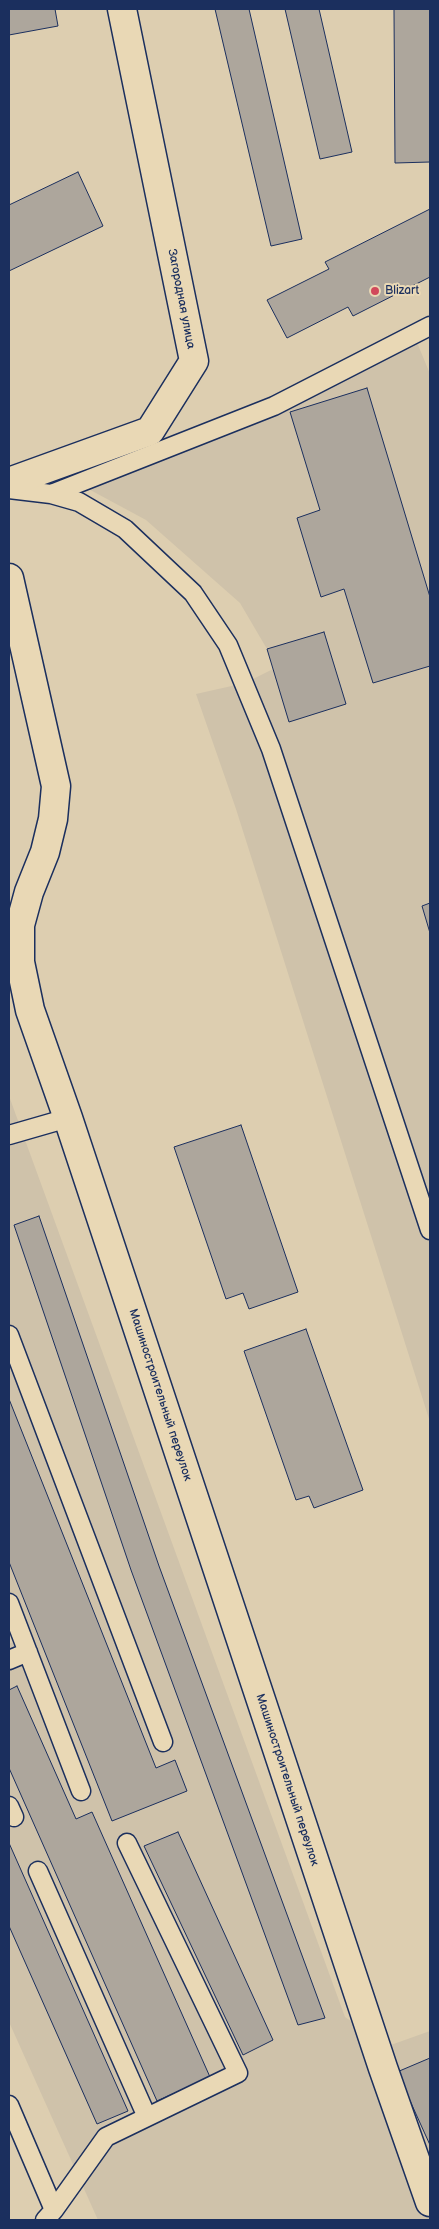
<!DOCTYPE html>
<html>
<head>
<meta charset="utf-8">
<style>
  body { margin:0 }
  #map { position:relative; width:439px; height:2229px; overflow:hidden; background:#ddceb0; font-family:"Balsamiq Sans",sans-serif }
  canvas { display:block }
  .frame { position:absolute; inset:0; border:10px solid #1b2f5e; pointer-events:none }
</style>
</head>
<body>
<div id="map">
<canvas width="439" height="2229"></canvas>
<div class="frame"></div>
</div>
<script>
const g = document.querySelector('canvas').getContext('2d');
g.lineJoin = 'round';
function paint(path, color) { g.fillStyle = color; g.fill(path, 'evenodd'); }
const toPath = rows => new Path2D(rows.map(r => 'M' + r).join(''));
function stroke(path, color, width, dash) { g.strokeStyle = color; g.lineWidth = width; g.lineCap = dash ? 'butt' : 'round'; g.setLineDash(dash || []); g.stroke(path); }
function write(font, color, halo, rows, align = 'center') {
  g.font = font + ' "Balsamiq Sans",sans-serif'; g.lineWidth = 4; g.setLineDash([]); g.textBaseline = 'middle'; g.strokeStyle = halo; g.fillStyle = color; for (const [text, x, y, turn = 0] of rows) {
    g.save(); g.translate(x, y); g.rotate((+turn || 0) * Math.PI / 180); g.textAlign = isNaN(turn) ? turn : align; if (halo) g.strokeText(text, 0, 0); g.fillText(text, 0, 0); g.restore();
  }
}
paint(toPath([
  [416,340,430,374,430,1422,236,809,196,694,245,683,273,669,267,649,240,603,146,520,81,485,76,475],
  [9,1096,345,2017,388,2046,430,2031,430,2220,98,2220,9,2022,9,1644,17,1640,9,1619]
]), '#cfc2aa');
const building = toPath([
  [9,9,55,9,58,26,9,35,9,9],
  [215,9,249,9,302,239,271,246,215,9],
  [285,9,319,9,352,152,320,159,285,9],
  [394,9,430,9,430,162,395,163,394,9],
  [78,172,103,226,9,271,9,205,78,172],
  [430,209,430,277,353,316,348,307,287,338,267,300,329,269,325,262,430,209],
  [367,388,430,597,430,666,373,683,344,589,321,597,297,518,320,510,290,412,367,388],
  [324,632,346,704,289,722,267,649,324,632],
  [430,903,430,933,422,906,430,903],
  [241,1125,298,1292,249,1309,243,1293,226,1299,174,1147,241,1125],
  [39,1216,159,1566,325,2018,298,2025,131,1570,14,1225,39,1216],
  [306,1329,363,1490,314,1508,309,1496,296,1500,244,1351,306,1329],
  [9,1399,156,1768,175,1760,187,1791,112,1821,9,1562,9,1399],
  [17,1686,76,1819,92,1812,210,2077,157,2101,9,1768,9,1690,17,1686],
  [178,1832,273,2040,243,2055,144,1846,178,1832],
  [9,1843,128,2111,97,2124,9,1926,9,1843],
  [430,2058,430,2145,397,2072,430,2058]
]);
paint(building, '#ada69c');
stroke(building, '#1b2f5e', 1);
const lane = toPath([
  [9,489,51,494,79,502,125,529,193,593,228,645,271,749,430,1230],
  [51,494,274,406,430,326],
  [9,1135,68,1118],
  [9,1335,163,1742],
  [9,1603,81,1791],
  [9,1660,28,1652],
  [9,1806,14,1817],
  [38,1871,147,2117],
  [9,2105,54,2210,45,2220],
  [54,2210,106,2137,238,2073,127,1843]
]);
const street = toPath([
  [9,482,150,431,194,361,122,9],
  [9,578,56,786,53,819,45,852,29,892,20,925,20,962,30,1010,68,1118,383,2068,430,2202]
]);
stroke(lane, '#1b2f5e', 21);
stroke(street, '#1b2f5e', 31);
stroke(lane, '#e9d8b5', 18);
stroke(street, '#e9d8b5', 28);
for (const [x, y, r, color] of [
  [375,291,5,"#d1495b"]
]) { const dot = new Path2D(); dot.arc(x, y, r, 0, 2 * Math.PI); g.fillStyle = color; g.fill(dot); stroke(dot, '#e9d8b5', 2); }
write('12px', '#1b2f5e', '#e9d8b5', [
  ["Blizart",385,291]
], 'left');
write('12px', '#1b2f5e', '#e9d8b5', [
  ["Загородная улица",181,299,79],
  ["Машиностроительный переулок",160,1395,72],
  ["Машиностроительный переулок",287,1780,72]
]);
</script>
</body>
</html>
